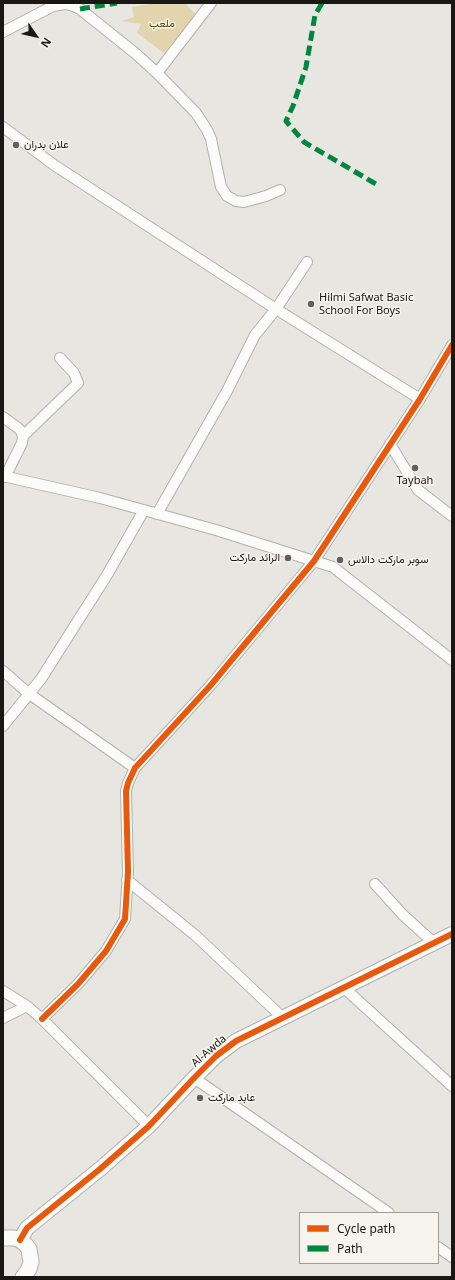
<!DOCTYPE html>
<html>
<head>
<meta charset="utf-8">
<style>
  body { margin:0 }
  #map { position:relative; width:455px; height:1280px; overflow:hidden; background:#e7e6e1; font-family:"Noto Sans",sans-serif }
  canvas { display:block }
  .frame { position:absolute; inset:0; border:4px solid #191815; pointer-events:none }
  .legend { position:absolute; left:299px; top:1212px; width:140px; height:52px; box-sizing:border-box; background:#f6f4ec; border:1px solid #9e9c96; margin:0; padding:5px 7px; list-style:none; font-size:12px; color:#191815 }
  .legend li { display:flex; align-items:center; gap:8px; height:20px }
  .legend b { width:20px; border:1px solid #9e9c96 }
  .north { position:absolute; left:16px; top:16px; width:40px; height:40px; -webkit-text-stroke:3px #f6f4ec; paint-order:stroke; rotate:124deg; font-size:11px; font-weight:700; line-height:16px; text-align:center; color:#191815 }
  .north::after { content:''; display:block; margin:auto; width:14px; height:18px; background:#191815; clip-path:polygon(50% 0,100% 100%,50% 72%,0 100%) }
</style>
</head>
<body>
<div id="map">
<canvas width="455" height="1280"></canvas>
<div class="frame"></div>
<ul class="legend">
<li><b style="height:5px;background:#e8590c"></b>Cycle path</li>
<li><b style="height:5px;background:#00873e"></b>Path</li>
</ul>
<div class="north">N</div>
</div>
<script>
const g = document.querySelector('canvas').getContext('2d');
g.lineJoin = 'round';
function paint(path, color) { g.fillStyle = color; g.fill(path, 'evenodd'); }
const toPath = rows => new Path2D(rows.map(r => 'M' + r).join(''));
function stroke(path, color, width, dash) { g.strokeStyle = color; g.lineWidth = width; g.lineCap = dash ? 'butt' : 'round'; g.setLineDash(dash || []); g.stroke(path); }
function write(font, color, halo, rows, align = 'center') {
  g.font = font + ' "Noto Sans",Vazirmatn,sans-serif'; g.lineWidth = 3; g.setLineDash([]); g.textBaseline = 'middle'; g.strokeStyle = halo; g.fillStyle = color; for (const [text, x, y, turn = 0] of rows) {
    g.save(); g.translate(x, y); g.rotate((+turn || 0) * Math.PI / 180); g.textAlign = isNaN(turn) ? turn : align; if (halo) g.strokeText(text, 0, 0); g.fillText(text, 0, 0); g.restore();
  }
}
paint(toPath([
  [157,3,185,3,196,15,164,53,137,33,141,24,121,21,134,17,132,7]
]), '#e2d4ac');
const street = toPath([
  [3,32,53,6,65,4,71,5,80,9,135,53,157,73,196,113,207,130,211,139,221,187,227,196,236,201,244,202,266,196,280,190],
  [157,73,211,3],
  [3,127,54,165,276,309,420,399],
  [3,417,18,428,21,431,23,436,22,443,5,477],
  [23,436,78,383,74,373,60,358],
  [390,444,418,490,452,516],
  [3,476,100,498,216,530,333,567,452,660],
  [157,514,227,391,255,335,276,309,307,262],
  [3,671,28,693,135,768],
  [3,726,41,679,107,575,144,510],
  [127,880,195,935,282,1017],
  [375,884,403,915,434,943],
  [343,987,452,1086],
  [3,991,27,1006,42,1019,149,1126],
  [3,1018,27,1006],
  [42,1019,78,984,106,951,125,919,128,872,126,791,128,783,135,768,210,686,314,561,420,399,452,345],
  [194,1078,389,1213],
  [438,1247,452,1257]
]);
const secondary = toPath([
  [20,1240,27,1228,100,1169,149,1126,194,1078,216,1056,236,1041,452,934]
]);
const primary = toPath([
  [3,1238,14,1238,20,1240,25,1244,29,1249,31,1262,29,1269,23,1277]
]);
stroke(street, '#b2b1ae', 12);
stroke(secondary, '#b2b1ae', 16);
stroke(primary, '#b2b1ae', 17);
stroke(street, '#fbfbfa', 10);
stroke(secondary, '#fbfbfa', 14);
stroke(primary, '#fbfbfa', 15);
stroke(toPath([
  [322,3,315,15,306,67,293,106,286,121,304,142,376,184],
  [80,9,117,3]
]), '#00873e', 5, [10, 5]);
stroke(toPath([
  [42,1019,78,984,106,951,125,919,128,872,126,791,128,783,135,768,210,686,314,561,420,399,452,345],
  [20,1240,27,1228,100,1169,149,1126,194,1078,216,1056,236,1041,452,934]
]), '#e8590c', 6);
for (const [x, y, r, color] of [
  [16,145,4,"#61605c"],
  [311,304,4,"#61605c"],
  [415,468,4,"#61605c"],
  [288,558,4,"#61605c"],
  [340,560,4,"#61605c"],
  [200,1098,4,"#61605c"]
]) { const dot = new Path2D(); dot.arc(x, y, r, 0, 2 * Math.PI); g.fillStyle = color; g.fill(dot); stroke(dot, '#f6f4ec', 1.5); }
write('11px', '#5c4903', '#f6f4ec', [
  ["ملعب",162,24]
]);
write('11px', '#191815', '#f6f4ec', [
  ["علان بدران",24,145],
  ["Hilmi Safwat Basic",319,298],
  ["School For Boys",319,311],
  ["Taybah",415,481,"center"],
  ["الرائد ماركت",280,558,"right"],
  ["سوبر ماركت دالاس",348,560],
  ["عابد ماركت",208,1098]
], 'left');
write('11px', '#191815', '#f6f4ec', [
  ["Al-Awda",209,1051,-41]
]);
</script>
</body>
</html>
